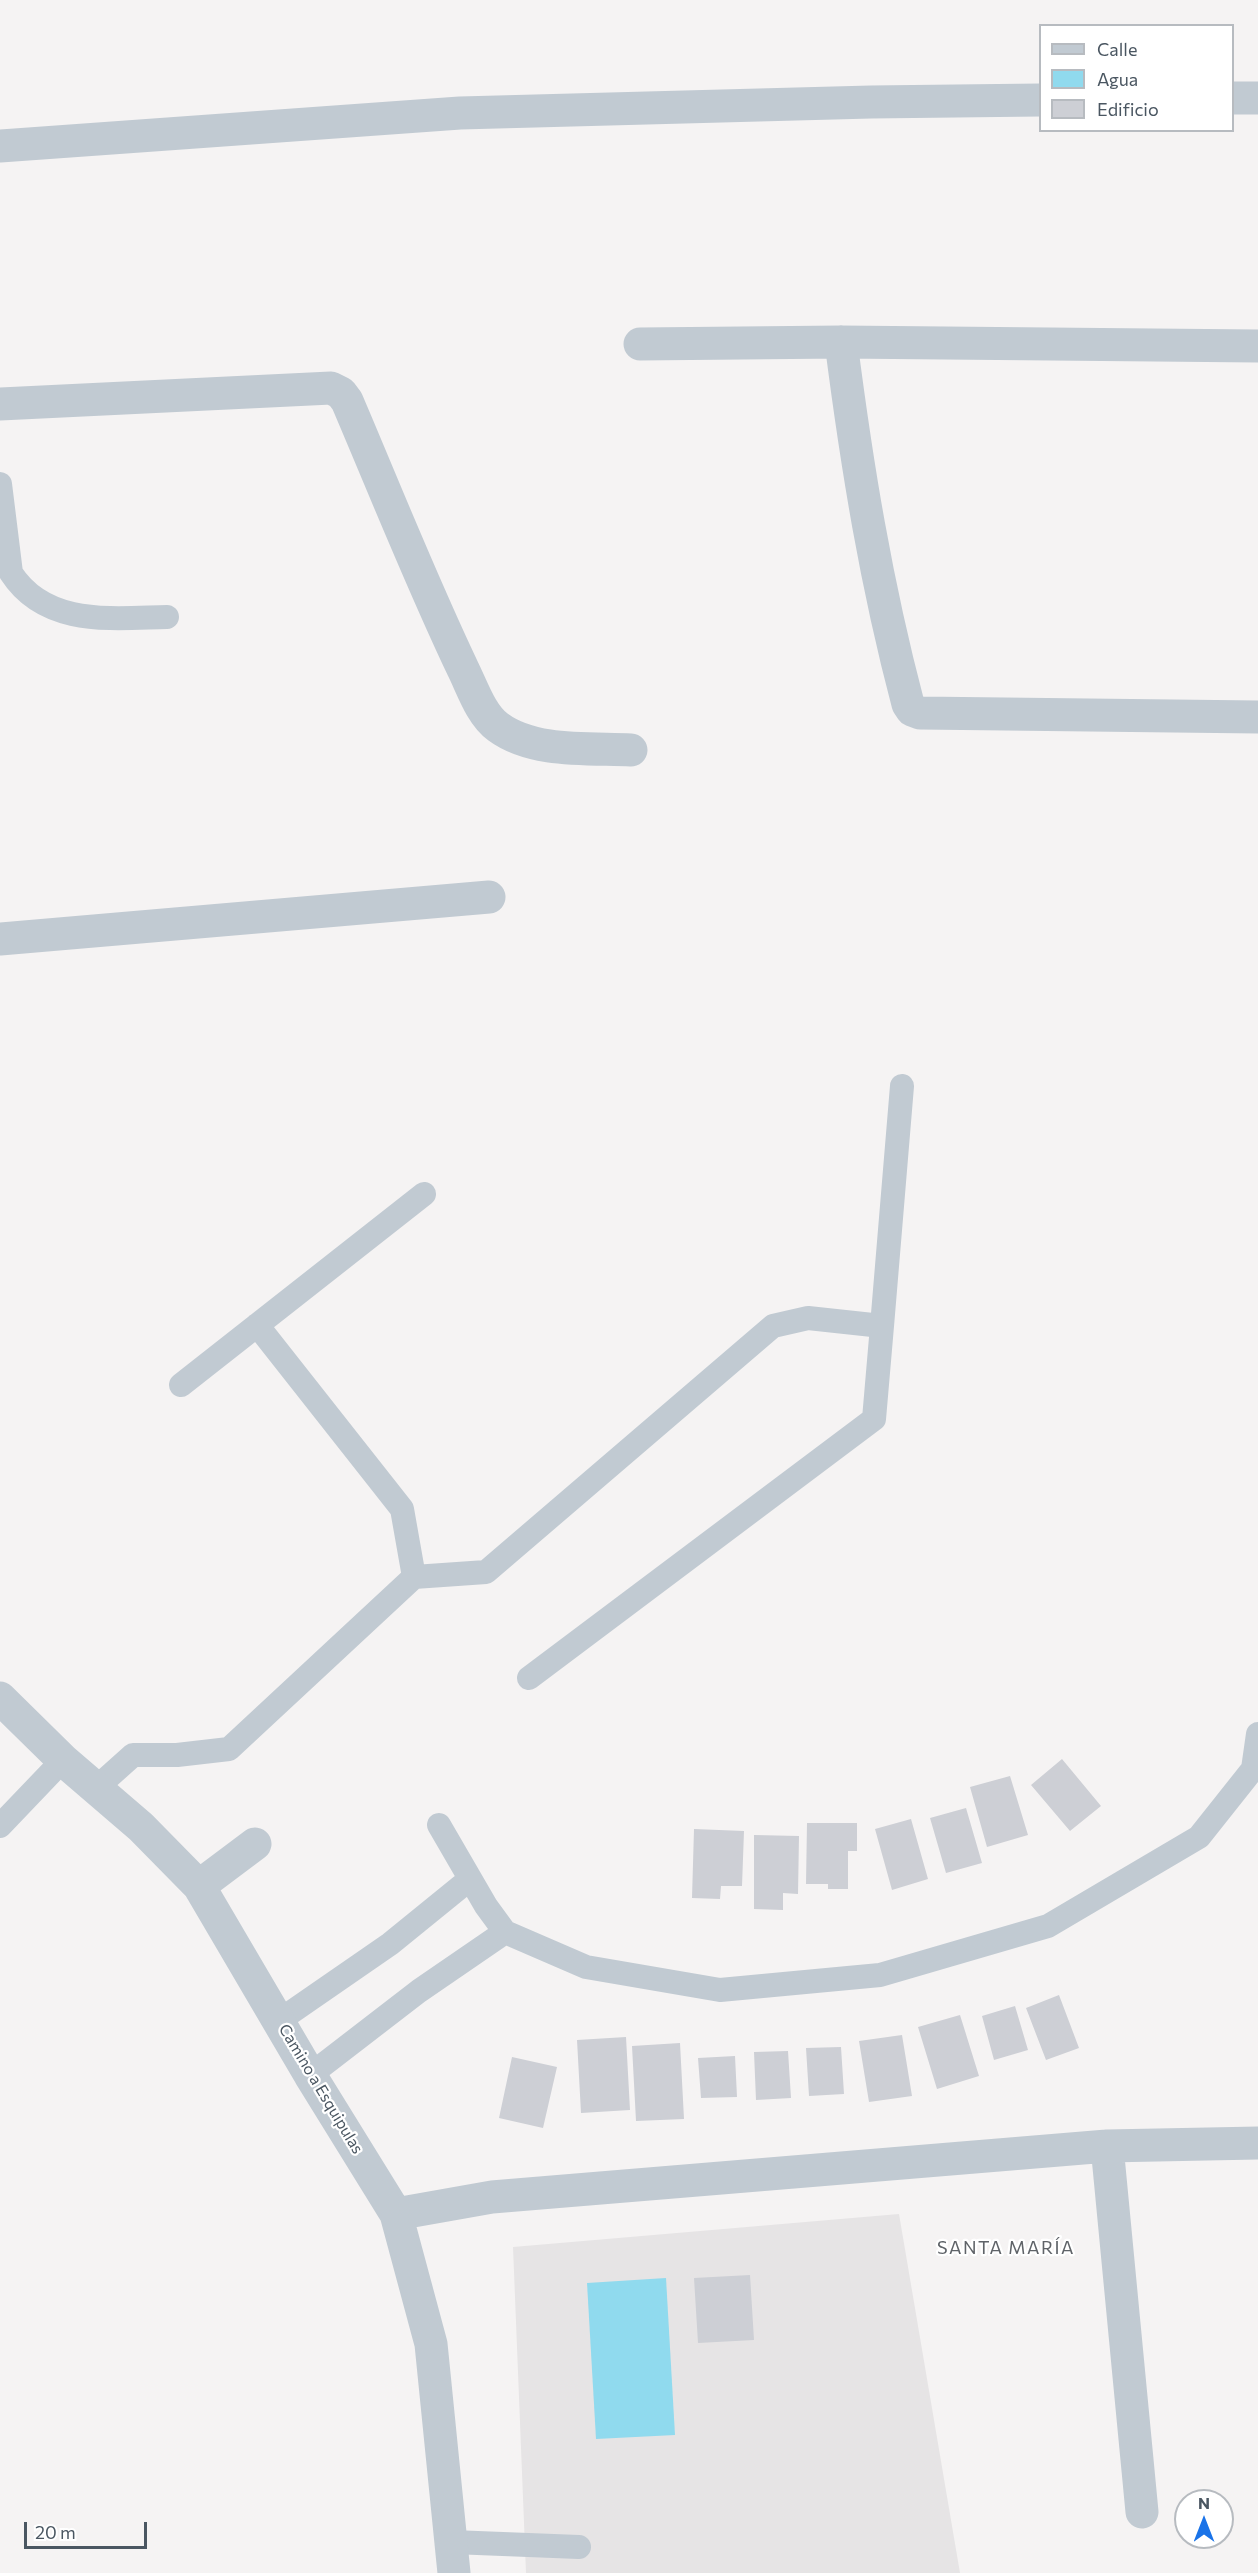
<!DOCTYPE html>
<meta charset="utf-8">
<style>
body{margin:0}
#map{position:relative;width:1258px;height:2573px;overflow:hidden;background:#f5f3f3;font-family:Commissioner,sans-serif}
canvas{display:block}
.legend{position:absolute;left:1039px;top:24px;width:195px;height:108px;box-sizing:border-box;background:#fff;border:2px solid #b7bbc0;margin:0;padding:8px 10px;list-style:none;font-size:18px;color:#4a5661}
.legend li{display:flex;align-items:center;gap:12px;height:30px}
.legend b{width:30px;border:2px solid #b7bbc0}
.north{position:absolute;left:1174px;top:2489px;width:60px;height:60px;box-sizing:border-box;background:#fff;border:2px solid #b7bbc0;border-radius:50%;rotate:0deg;font-size:16px;font-weight:700;line-height:24px;text-align:center;color:#4a5661}
.north::after{content:'';display:block;margin:auto;width:21px;height:27px;background:#1a73e8;clip-path:polygon(50% 0,100% 100%,50% 72%,0 100%)}
.scale{position:absolute;left:24px;top:2522px;width:123px;height:27px;box-sizing:border-box;border:3px solid #4a5661;border-top:0;padding-left:8px;font-size:18px;line-height:21px;white-space:nowrap;color:#4a5661;-webkit-text-stroke:4px #fff;paint-order:stroke}
</style>
<div id="map">
<canvas width="1258" height="2573"></canvas>
<ul class="legend">
<li><b style="height:8px;background:#c1cad2"></b>Calle</li>
<li><b style="height:16px;background:#90daee"></b>Agua</li>
<li><b style="height:16px;background:#cdcfd5"></b>Edificio</li>
</ul>
<div class="north">N</div>
<div class="scale">20 m</div>
</div>
<script>
const ctx = document.querySelector('canvas').getContext('2d');
ctx.lineJoin = 'round';
function fill(path, color) {
  ctx.fillStyle = color;
  ctx.fill(path, 'evenodd');
}
function trace(path, color, width, dash) {
  ctx.strokeStyle = color;
  ctx.lineWidth = width;
  ctx.lineCap = dash ? 'butt' : 'round';
  ctx.setLineDash(dash || []);
  ctx.stroke(path);
}
function label(font, color, halo, rows, align = 'center') {
  ctx.font = font + ' Commissioner,sans-serif';
  ctx.lineWidth = 4.5;
  ctx.setLineDash([]);
  ctx.textBaseline = 'middle';
  ctx.strokeStyle = halo;
  ctx.fillStyle = color;
  for (const [text, x, y, turn = 0] of rows) {
    ctx.save();
    ctx.translate(x, y);
    ctx.rotate((+turn || 0) * Math.PI / 180);
    ctx.textAlign = isNaN(turn) ? turn : align;
    if (halo) ctx.strokeText(text, 0, 0);
    ctx.fillText(text, 0, 0);
    ctx.restore();
  }
}
fill(new Path2D(`
 M899,2214L960,2573H526L513,2247Z`), '#e6e4e5');
fill(new Path2D(`
 M666,2278L675,2435L596,2439L587,2283Z`), '#90daee');
fill(new Path2D(`
 M1062,1759L1101,1806L1070,1831L1031,1785Z
 M1010,1776L1028,1835L987,1847L970,1787Z
 M966,1808L982,1863L946,1873L930,1818Z
 M911,1819L928,1879L892,1890L875,1829Z
 M807,1823H857V1851H848V1889H828V1884H806Z
 M694,1829L744,1831L742,1886H721L720,1899L692,1898Z
 M754,1835L799,1836L798,1894L783,1893V1910L754,1909Z
 M1059,1995L1079,2048L1046,2060L1026,2008Z
 M1015,2006L1028,2050L994,2060L982,2016Z
 M960,2015L979,2076L937,2089L918,2027Z
 M902,2035L912,2096L869,2102L859,2041Z
 M626,2037L630,2110L581,2113L577,2040Z
 M680,2043L684,2119L636,2121L632,2046Z
 M841,2047L844,2094L809,2096L806,2048Z
 M788,2051L791,2098L756,2100L754,2052Z
 M735,2056L737,2097L701,2098L698,2058Z
 M512,2057L557,2067L543,2128L499,2118Z
 M750,2275L754,2340L698,2343L694,2278Z`), '#cdcfd5');
trace(new Path2D(`
 M0,484L11,573C46,627 112,618 167,617
 M257,1325L402,1509L414,1577
 M181,1385L424,1194
 M529,1678L874,1419L882,1326
 M95,1789L133,1755H177L229,1749L414,1577L486,1572L773,1326L808,1318L882,1326L902,1086
 M439,1825L486,1906L505,1932L586,1967L720,1990L880,1975L1048,1926L1199,1837L1253,1769L1258,1734
 M0,1826L63,1760
 M280,2020L390,1944L470,1879
 M310,2075L419,1991L505,1932
 M452,2542L579,2547`), '#c1cad2', 24);
trace(new Path2D(`
 M1232,98H1258
 M0,146L460,113L871,102L1040,100
 M841,342C857,467 876,583 908,704L912,710L920,713L1258,717
 M640,344L841,342L1258,346
 M0,404L331,388L341,393L347,401C385,490 421,581 463,669C472,687 481,715 498,727C533,753 589,748 631,750
 M0,939L489,897
 M0,1698L63,1760L141,1827L199,1886L310,2075L396,2214L431,2344L454,2573
 M199,1886L255,1844
 M1107,2146L1142,2512
 M396,2214L492,2197L1107,2146L1258,2143`), '#c1cad2', 33);
label('16px', '#4a5661', '#fff', [
 ["Camino a Esquipulas",321,2089,59]
]);
ctx.letterSpacing = '1.5px';
label('18px', '#5f6368', '#fff', [
 ["SANTA MARÍA",1006,2248]
]);
ctx.letterSpacing = '0px';
</script>
